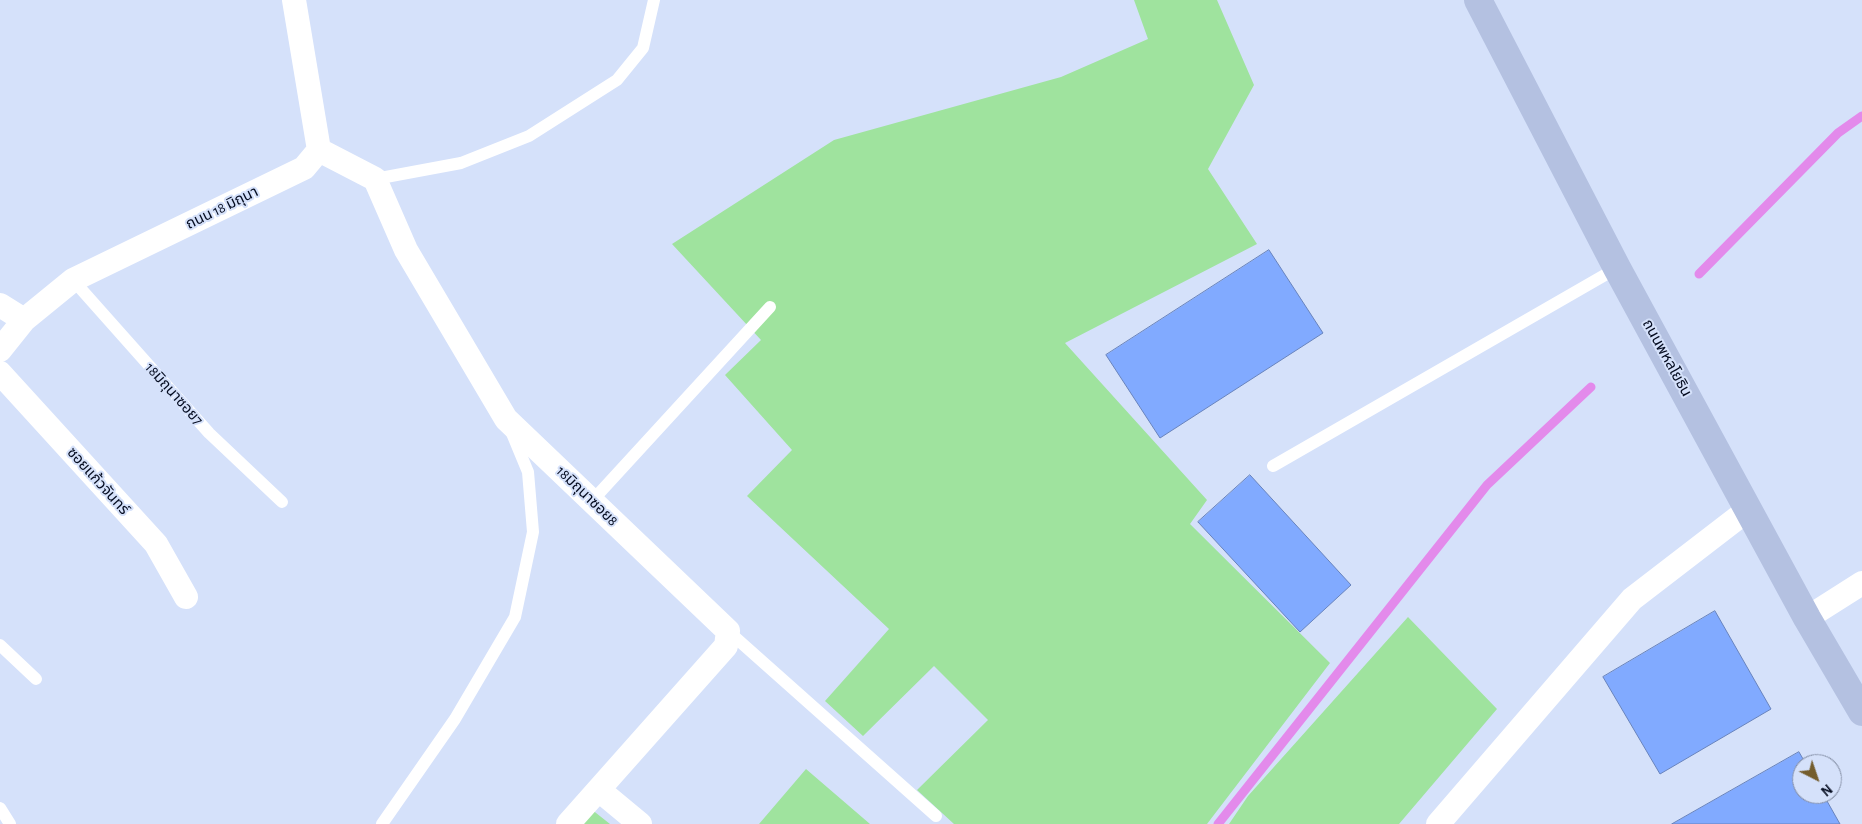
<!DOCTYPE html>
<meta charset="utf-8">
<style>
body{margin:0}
#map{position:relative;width:1862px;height:824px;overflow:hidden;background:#d5e1fa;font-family:"Alegreya Sans",sans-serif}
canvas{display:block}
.north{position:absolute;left:1792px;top:754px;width:50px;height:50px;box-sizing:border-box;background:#d5e1fa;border:1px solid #818ba2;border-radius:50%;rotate:139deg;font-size:14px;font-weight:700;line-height:20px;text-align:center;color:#030a1e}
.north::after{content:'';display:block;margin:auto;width:18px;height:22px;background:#745d2d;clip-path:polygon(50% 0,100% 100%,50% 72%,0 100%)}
</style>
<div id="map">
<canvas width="1862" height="824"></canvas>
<div class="north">N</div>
</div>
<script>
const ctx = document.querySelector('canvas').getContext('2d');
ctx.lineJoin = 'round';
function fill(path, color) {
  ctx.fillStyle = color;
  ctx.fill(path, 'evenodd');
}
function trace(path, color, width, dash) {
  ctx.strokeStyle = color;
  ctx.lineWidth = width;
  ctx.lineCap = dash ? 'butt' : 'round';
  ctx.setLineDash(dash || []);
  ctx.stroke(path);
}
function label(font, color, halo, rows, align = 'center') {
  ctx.font = font + ' "Alegreya Sans","Noto Sans Thai",sans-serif';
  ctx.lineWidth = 4;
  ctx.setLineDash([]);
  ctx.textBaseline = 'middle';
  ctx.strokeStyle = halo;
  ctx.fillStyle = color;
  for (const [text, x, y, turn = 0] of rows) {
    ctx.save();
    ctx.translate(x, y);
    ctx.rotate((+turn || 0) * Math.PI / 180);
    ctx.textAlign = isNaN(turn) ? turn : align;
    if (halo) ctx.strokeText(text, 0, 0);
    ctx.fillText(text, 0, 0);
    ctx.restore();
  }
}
fill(new Path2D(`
 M1134,0H1217L1254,85L1208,169L1257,244L1065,343L1207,500L1190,524L1330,663L1207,824H954L917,790L988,720L934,666L863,736L825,701L889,629L747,496L792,450L725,375L761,340L672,244L834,140L1061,77L1148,39Z
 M1408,617L1497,709L1399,824H1229L1248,796Z
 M806,769L870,824H759Z
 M591,809L610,824H577Z`), '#9fe39e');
trace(new Path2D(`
 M1699,274L1838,133L1862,116
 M1218,824L1487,485L1591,387`), '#e38aeb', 9);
const building = new Path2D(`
 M1269,250L1323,333L1160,438L1106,355Z
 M1250,475L1351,585L1300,632L1198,522Z
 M1715,611L1771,709L1660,774L1603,677Z
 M1799,752L1806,764H1802V794H1823L1840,824H1672Z`);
fill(building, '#81aaff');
trace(building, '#6883bc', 1);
trace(new Path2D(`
 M375,179L461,163L529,136L617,80L643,48L654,0
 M73,280L209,433L282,502
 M1273,466L1617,268
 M592,501L770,307
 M728,631L936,816
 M0,645L36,679
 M0,808L10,824
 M382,824L455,719L515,617L533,532L528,472L511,431`), '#fff', 12);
trace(new Path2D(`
 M319,150L375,179L406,250L506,419L728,631L726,646L568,824
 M0,305L24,320
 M0,350L24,320L73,280L304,168L319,150L294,0
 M0,373L156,544L186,597
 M1807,618L1862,583
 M599,790L640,824
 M1438,824L1632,599L1749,509`), '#fff', 24);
trace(new Path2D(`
 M1478,0L1617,268L1807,618L1862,712`), '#b4c1e1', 28);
label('15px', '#030a1e', '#d5e1fa', [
 ["ถนน 18 มิถุนา",222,208,-26],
 ["ถนนพหลโยธิน",1667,358,61],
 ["18มิถุนาซอย7",174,394,48],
 ["ซอยแก้วจันทร์",98,481,48],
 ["18มิถุนาซอย8",587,496,44]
]);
</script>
